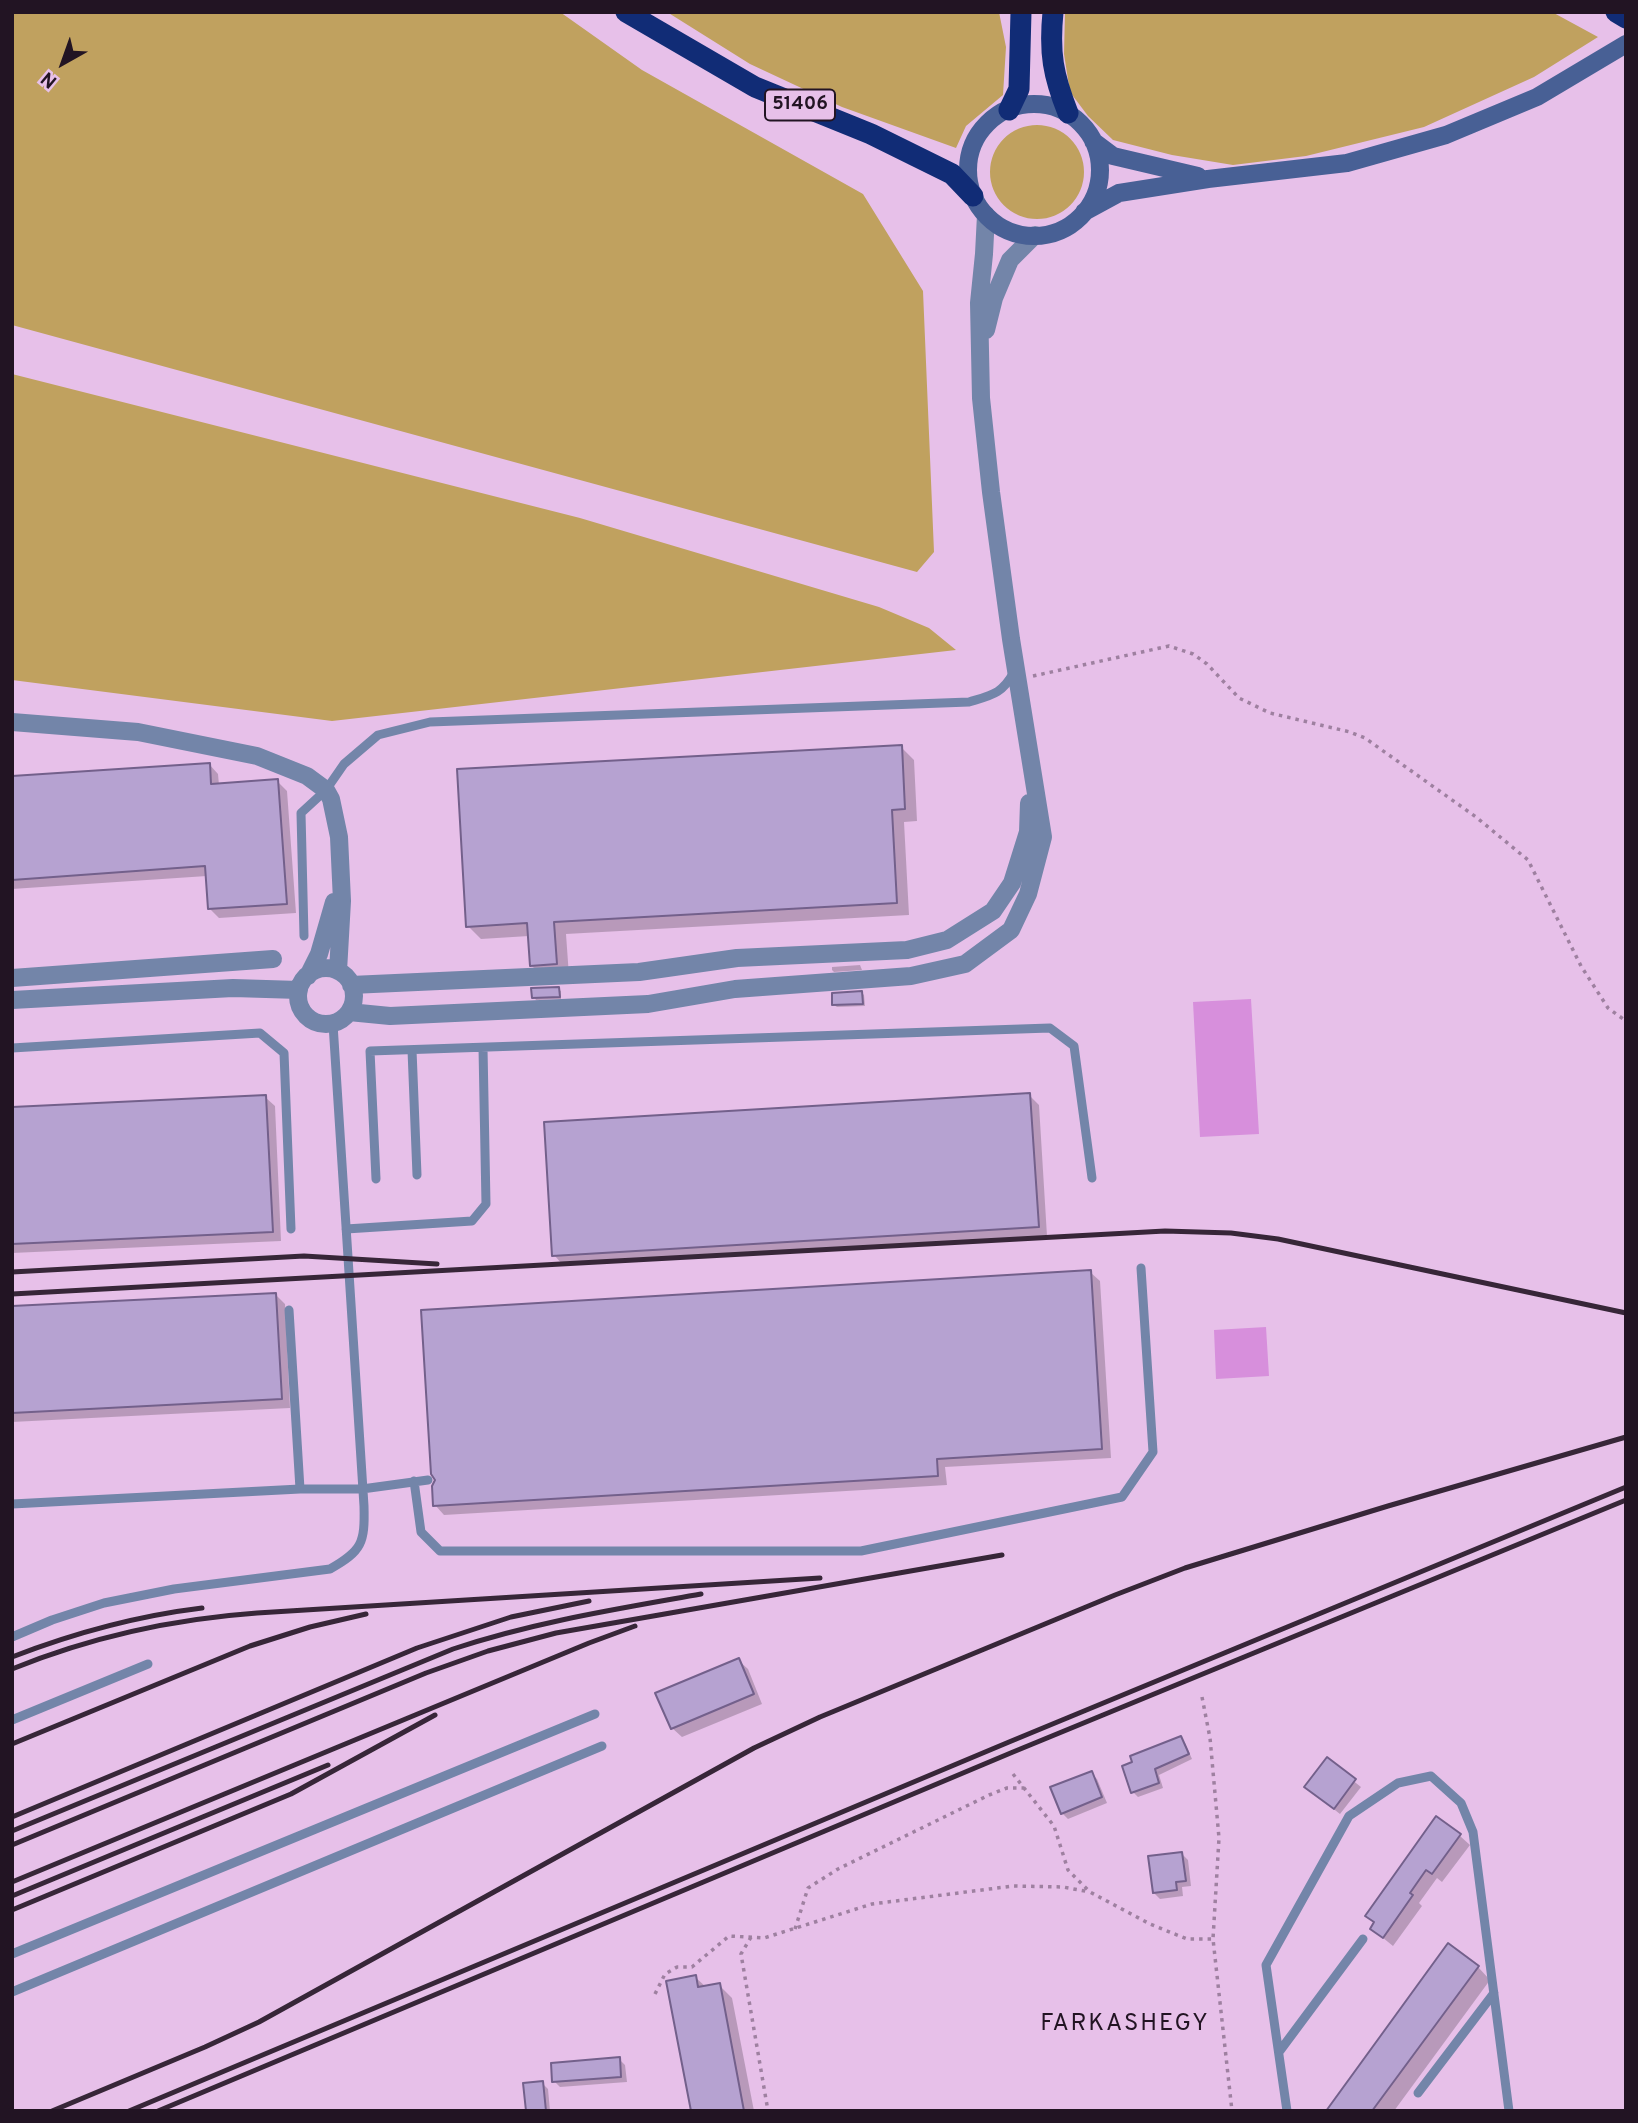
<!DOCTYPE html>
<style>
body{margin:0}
#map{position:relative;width:1638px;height:2123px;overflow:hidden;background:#e7c0e9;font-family:Overpass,sans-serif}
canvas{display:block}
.frame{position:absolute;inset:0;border:14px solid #221423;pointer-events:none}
.north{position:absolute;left:28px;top:28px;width:70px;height:70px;-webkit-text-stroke:5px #e7c0e9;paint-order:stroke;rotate:220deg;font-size:19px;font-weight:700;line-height:28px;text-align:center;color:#221423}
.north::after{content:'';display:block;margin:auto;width:24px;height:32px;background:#221423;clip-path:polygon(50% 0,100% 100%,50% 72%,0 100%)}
</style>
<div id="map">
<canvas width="1638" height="2123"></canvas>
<div class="frame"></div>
<div class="north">N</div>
</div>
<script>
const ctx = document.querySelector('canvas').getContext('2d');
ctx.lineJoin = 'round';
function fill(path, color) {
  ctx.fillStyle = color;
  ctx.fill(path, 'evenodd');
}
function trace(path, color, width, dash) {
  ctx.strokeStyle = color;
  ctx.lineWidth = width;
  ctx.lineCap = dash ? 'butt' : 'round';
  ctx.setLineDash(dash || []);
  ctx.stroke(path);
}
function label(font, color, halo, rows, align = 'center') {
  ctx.font = font + ' Overpass,sans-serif';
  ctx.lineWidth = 5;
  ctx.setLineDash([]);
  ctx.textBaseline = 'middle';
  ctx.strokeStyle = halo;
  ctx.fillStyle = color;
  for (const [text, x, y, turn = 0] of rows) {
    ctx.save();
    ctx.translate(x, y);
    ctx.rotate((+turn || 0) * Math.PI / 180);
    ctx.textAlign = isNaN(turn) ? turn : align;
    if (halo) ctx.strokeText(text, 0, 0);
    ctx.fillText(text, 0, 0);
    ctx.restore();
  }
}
fill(new Path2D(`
 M12,12H560L642,70L863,194L923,291L934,552L917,572L12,325Z
 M667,12H999L1006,47L1003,95L966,126L956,148L842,107L750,64Z
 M1065,12H1552L1598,37L1534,77L1424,127L1306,156L1233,165L1172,155L1113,140L1088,116L1070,92L1064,54Z
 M990 172a47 47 0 1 1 94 0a47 47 0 1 1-94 0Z
 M12,374L580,518L879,607L929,628L956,650L332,721L12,680Z`), '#c0a15f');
fill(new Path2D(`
 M1251,999L1259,1134L1200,1137L1193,1002Z
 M1266,1327L1269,1376L1216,1379L1214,1330Z`), '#d78fdc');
fill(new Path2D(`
 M901,747L914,760L917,821L904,822L909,915L566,934L569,976L544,978L531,965L529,936L481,939L468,926Z
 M209,764L218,774L219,785L277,781L287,791L296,913L219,918L210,909L207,876L12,889V778Z
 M860,965L862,970L834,972L832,970V967Z
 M558,989L561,991V999L536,1000L534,997Z
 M862,993L864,995L865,1006L837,1007L834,1005Z
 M1029,1095L1039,1105L1047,1236L563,1265L554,1255Z
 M265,1097L275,1106L281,1241L12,1253V1108Z
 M1090,1272L1100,1281L1111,1458L945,1467L947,1485L444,1515L435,1505L437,1480Z
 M275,1294L285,1304L290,1408L12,1422V1308Z
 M738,1660L748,1669L762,1704L682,1737L672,1728Z
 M1180,1738L1185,1743L1192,1759L1159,1775L1163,1788L1138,1797L1133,1792Z
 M1327,1760L1361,1787L1340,1814L1313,1793Z
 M1091,1773L1097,1779L1107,1803L1068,1819L1062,1813Z
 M1437,1819L1460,1836L1470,1845L1442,1882L1437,1878L1419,1903L1422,1906L1393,1946L1372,1929L1376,1924L1368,1916Z
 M1182,1854L1188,1860L1191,1886L1182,1887L1183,1896L1160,1899L1154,1893Z
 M1478,1967L1490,1980L1394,2111H1328Z
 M695,1977L706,1987L719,1985L732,1998L754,2111H692Z
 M619,2059L625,2065L627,2082L560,2087L554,2081Z
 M542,2083L548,2089L550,2111H527Z`), '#0003');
const building = new Path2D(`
 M902,745L905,809L892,810L897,903L554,922L557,964L530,966L527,923L466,927L457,769Z
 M210,763L211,784L278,779L287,904L208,909L205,866L12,880V776Z
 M559,987L560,997L532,998L531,988Z
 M862,991L863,1004L832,1005V993Z
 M1030,1093L1039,1227L552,1256L544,1122Z
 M266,1095L273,1232L12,1244V1107Z
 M1091,1270L1102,1449L937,1459L938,1476L433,1506L432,1486L435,1480L431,1474L421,1310Z
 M276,1293L282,1399L12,1413V1306Z
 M739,1658L754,1694L671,1729L655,1693Z
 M1181,1736L1189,1754L1155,1769L1159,1783L1131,1793L1122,1766L1132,1762L1130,1756Z
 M1327,1757L1356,1779L1334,1809L1304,1787Z
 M1092,1771L1102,1797L1061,1814L1050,1787Z
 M1436,1816L1461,1834L1432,1874L1426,1870L1410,1893L1413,1895L1383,1938L1370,1929L1374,1922L1365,1916Z
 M1182,1852L1186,1881L1176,1882L1177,1890L1153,1893L1148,1856Z
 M1448,1943L1479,1966L1372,2111H1326Z
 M696,1975L698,1987L720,1983L744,2111H691L666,1981Z
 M620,2057L621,2077L552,2082L551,2063Z
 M543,2081L546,2111H526L523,2083Z`);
fill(building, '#b6a2d1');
trace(building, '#73608b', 2);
trace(new Path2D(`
 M1033,676L1169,646L1193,654L1207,664L1239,698L1270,713L1350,732L1365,738L1476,817L1528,860L1581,966L1608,1008L1626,1021
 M1202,1697L1210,1738L1219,1838L1213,1939L1232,2111
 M1013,1774L1054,1826L1068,1870L1090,1892L1150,1924L1187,1939H1213
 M795,1929L808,1888L838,1869L989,1795L1007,1788H1024
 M751,1937L741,1954L768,2111
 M655,1994L665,1974L677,1967H692L729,1936L764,1938L872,1904L1013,1886L1063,1887L1090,1892`), '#9e80a0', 3.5, [3.5, 5]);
trace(new Path2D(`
 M304,936L301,813L326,790L344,764L378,735L430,722L969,702C992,695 1002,694 1014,672
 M12,1048L260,1033L284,1053L291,1229
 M412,1050L417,1175
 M376,1179L370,1051L1050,1028L1074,1046L1092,1178
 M346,1229L472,1221L486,1204L483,1048
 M289,1310L300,1489
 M414,1481L421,1532L440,1551H861L1122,1497L1153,1452L1141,1268
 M12,1504L300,1489H362L428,1480
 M12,1637L52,1620L104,1603L174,1589L330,1569C362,1551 365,1543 364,1506L333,1024
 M12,1720L148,1664
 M12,1954L595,1714
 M12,1992L602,1746
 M1279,2052L1363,1939
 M1418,2093L1494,1993
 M1287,2111L1266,1965L1349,1816L1398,1783L1431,1776L1461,1803L1473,1832L1509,2111`), '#7385a9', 9);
trace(new Path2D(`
 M986,330L994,298L1010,260L1035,235
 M12,722L138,732L257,756L307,776L326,790L331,799L339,837L342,901L338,971
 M298 996a28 28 0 1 1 56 0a28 28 0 1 1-56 0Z
 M308,976L319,954L334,902
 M12,978L273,959
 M351,985L639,972L737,958L907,950L947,940L993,911L1012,883L1028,832L1029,803
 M12,1000L233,988L299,990
 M349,1012L390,1016L648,1004L735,989L911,976L965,964L1011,930L1028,894L1043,837L1011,639L991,492L981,398L979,303L984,254L986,215`), '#7385a9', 18);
trace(new Path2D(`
 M968 170a66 66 0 1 1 132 0a66 66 0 1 1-132 0Z
 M1093,141L1113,156L1198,176
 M1084,212L1119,193L1208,179L1347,163L1446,135L1537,97L1626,44`), '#486095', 18);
trace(new Path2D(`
 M626,12L755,87L871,134L952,174L973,196
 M1053,12C1049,53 1053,75 1068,113
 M1616,12L1626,18
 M1009,110L1019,89L1021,12`), '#112c76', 21);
trace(new Path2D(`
 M12,1272L304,1256L437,1264
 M12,1294L1165,1231L1231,1233L1278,1239L1626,1313
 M12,1657C74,1633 136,1616 202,1608
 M12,1669C91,1637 172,1619 257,1613L820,1578
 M12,1744L250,1646L310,1627L366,1614
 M12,1817L417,1648L511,1617L589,1601
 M12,1831L453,1649C534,1622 617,1609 701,1594
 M12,1845L426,1673L488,1651L556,1633L1002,1555
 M12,1882L589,1643L635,1626
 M12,1896L328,1765
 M12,1910L291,1794L435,1715
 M52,2111L205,2047L259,2022L754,1748L820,1717L1115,1595L1185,1568L1388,1506L1626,1437
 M129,2111L1009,1742L1626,1487
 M158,2111L1013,1752L1626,1500`), '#372638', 5);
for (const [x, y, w] of [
 [800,105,70]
]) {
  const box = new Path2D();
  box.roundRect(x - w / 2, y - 15.5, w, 31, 5);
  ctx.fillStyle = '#e7c0e9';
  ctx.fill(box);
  trace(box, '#221423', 2);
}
label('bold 19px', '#221423', null, [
 ["51406",800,105]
]);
ctx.letterSpacing = '2px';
label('24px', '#221423', '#e7c0e9', [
 ["FARKASHEGY",1125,2025]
]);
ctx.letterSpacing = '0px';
</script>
